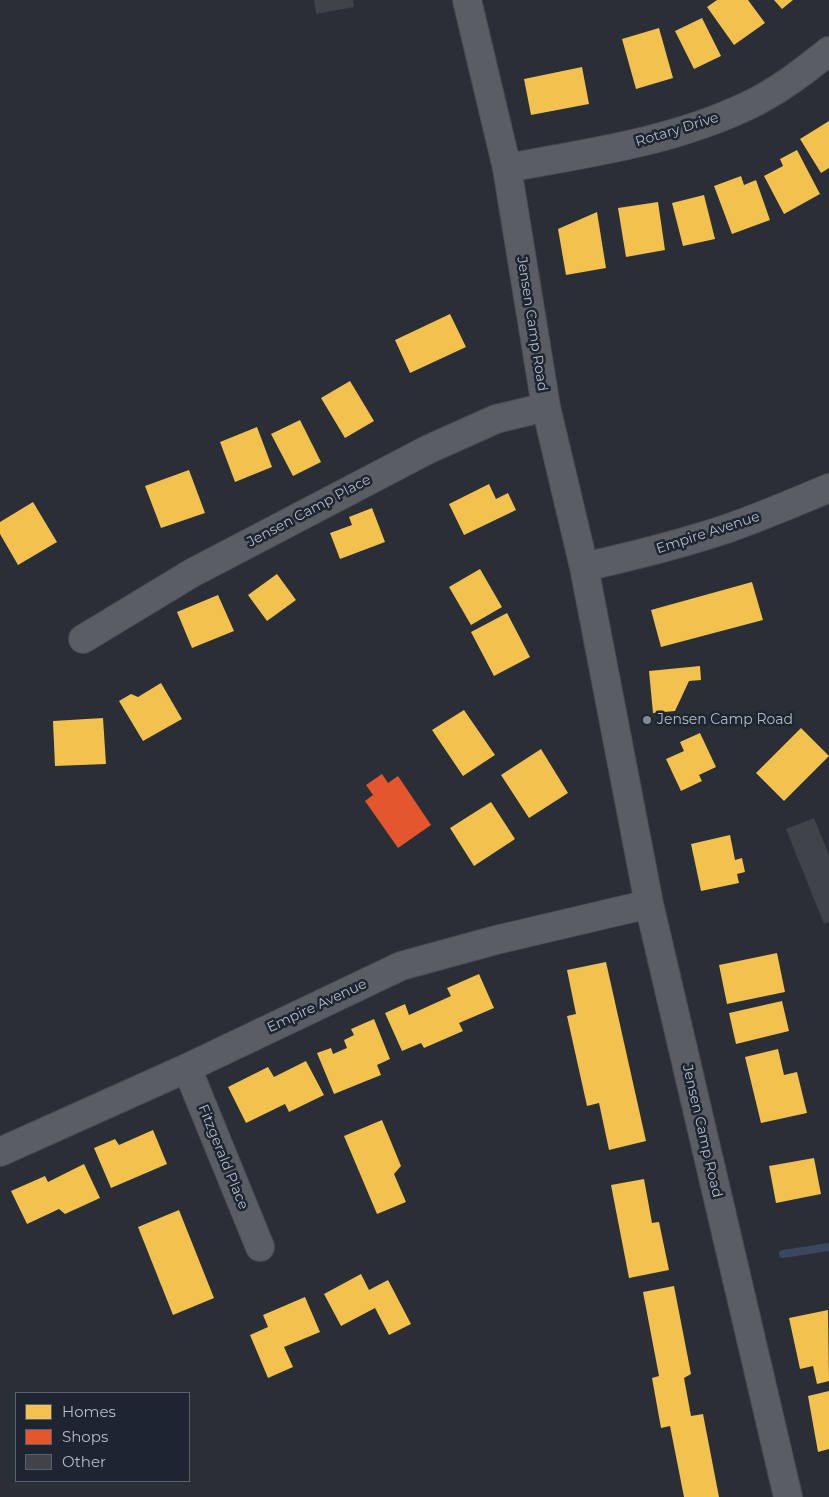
<!DOCTYPE html>
<style>
body{margin:0}
#map{position:relative;width:829px;height:1497px;overflow:hidden;background:#2a2e36;font-family:Montserrat,sans-serif}
canvas{display:block}
.legend{position:absolute;left:15px;top:1392px;width:175px;height:90px;box-sizing:border-box;background:#1e2430;border:1px solid #5a606c;margin:0;padding:6px 9px;list-style:none;font-size:15px;color:#b5bac7}
.legend li{display:flex;align-items:center;gap:10px;height:25px}
.legend b{width:25px;border:1px solid #5a606c}
</style>
<div id="map">
<canvas width="829" height="1497"></canvas>
<ul class="legend">
<li><b style="height:14px;background:#f2c14e"></b>Homes</li>
<li><b style="height:14px;background:#e4572e"></b>Shops</li>
<li><b style="height:14px;background:#40434a"></b>Other</li>
</ul>
</div>
<script>
const ctx = document.querySelector('canvas').getContext('2d');
ctx.lineJoin = 'round';
function fill(path, color) {
  ctx.fillStyle = color;
  ctx.fill(path, 'evenodd');
}
function trace(path, color, width, dash) {
  ctx.strokeStyle = color;
  ctx.lineWidth = width;
  ctx.lineCap = dash ? 'butt' : 'round';
  ctx.setLineDash(dash || []);
  ctx.stroke(path);
}
function label(font, color, halo, rows, align = 'center') {
  ctx.font = font + ' Montserrat,sans-serif';
  ctx.lineWidth = 5;
  ctx.setLineDash([]);
  ctx.textBaseline = 'middle';
  ctx.strokeStyle = halo;
  ctx.fillStyle = color;
  for (const [text, x, y, turn = 0] of rows) {
    ctx.save();
    ctx.translate(x, y);
    ctx.rotate((+turn || 0) * Math.PI / 180);
    ctx.textAlign = isNaN(turn) ? turn : align;
    if (halo) ctx.strokeText(text, 0, 0);
    ctx.fillText(text, 0, 0);
    ctx.restore();
  }
}
fill(new Path2D(`
 M717,0H748L765,23L734,45L707,7Z
 M774,0H793L782,9Z
 M702,18L721,56L694,69L675,31Z
 M659,28L673,78L636,89L622,39Z
 M582,67L589,104L531,115L524,79Z
 M829,121V168L821,173L800,139Z
 M797,150L820,194L784,214L764,176L783,166L780,159Z
 M741,176L744,185L756,180L770,220L732,234L714,186Z
 M704,195L715,239L683,246L672,203Z
 M658,202L665,250L626,257L618,208Z
 M597,212L606,268L566,275L558,229Z
 M450,314L466,347L410,373L395,340Z
 M350,381L374,421L345,438L321,398Z
 M300,420L321,462L293,476L271,434Z
 M257,427L272,467L235,482L220,442Z
 M189,470L205,513L161,528L145,486Z
 M489,484L496,499L508,493L516,510L464,535L449,504Z
 M33,502L57,542L18,565L0,534V522Z
 M372,508L385,542L340,559L330,533L352,525L349,517Z
 M480,569L502,607L471,625L449,587Z
 M277,574L296,600L267,621L248,595Z
 M752,582L763,620L661,647L651,610Z
 M218,595L234,631L192,648L177,612Z
 M507,613L530,657L494,676L471,632Z
 M700,666L701,680L689,681L675,711L653,713L649,671Z
 M161,683L182,719L143,741L119,701L131,694L138,697Z
 M464,710L495,755L463,776L432,730Z
 M103,718L106,764L55,766L53,721Z
 M801,728L829,756L784,801L756,773Z
 M700,733L716,767L699,775L702,781L681,791L666,759L684,751L680,742Z
 M541,749L568,793L529,818L501,775Z
 M491,802L515,839L474,866L450,828Z
 M730,835L735,860L742,858L745,872L737,874L739,883L701,891L691,844Z
 M777,953L785,992L727,1004L719,965Z
 M606,962L646,1141L609,1150L599,1103L587,1106L567,1016L576,1014L567,970Z
 M479,974L494,1008L459,1023L463,1031L424,1048L421,1043L402,1051L385,1013L405,1004L409,1015L451,996L447,988Z
 M782,1001L789,1031L736,1044L729,1013Z
 M374,1019L390,1059L377,1065L381,1075L334,1094L317,1053L331,1048L333,1054L347,1048L344,1040L354,1035L351,1029Z
 M778,1049L784,1075L797,1072L807,1113L761,1123L745,1057Z
 M306,1061L324,1095L289,1112L285,1104L246,1123L228,1087L268,1067L274,1077Z
 M382,1120L401,1166L394,1174L406,1202L377,1214L344,1136Z
 M153,1130L167,1164L111,1188L94,1148L115,1139L119,1145Z
 M814,1158L821,1194L776,1203L769,1166Z
 M84,1164L100,1198L65,1214L59,1209L27,1224L11,1191L45,1176L48,1182Z
 M644,1179L652,1223L659,1222L669,1270L629,1278L611,1185Z
 M179,1210L214,1298L173,1315L138,1227Z
 M361,1274L369,1290L388,1280L411,1324L389,1335L375,1308L341,1326L324,1294Z
 M674,1286L691,1374L684,1378L691,1416L703,1414L719,1497H684L670,1426L661,1428L652,1378L659,1376L643,1292Z
 M305,1297L320,1332L284,1347L293,1367L268,1378L250,1335L268,1327L263,1315Z
 M828,1310L829,1381L817,1384L813,1366L800,1369L789,1318Z
 M829,1391V1449L818,1452L808,1396Z`), '#f2c14e');
fill(new Path2D(`
 M382,774L388,783L398,776L431,825L398,848L365,801L373,795L366,785Z`), '#e4572e');
trace(new Path2D(`
 M783,1254L829,1247`), '#3a475f', 8);
fill(new Path2D(`
 M314,0H353L354,7L316,14Z
 M814,818L829,855V922L824,924L786,829Z`), '#40434a');
const minor = new Path2D(`
 M467,0L507,168L546,407L584,567L649,904L788,1497
 M507,168C588,153 671,142 747,106C777,92 803,72 829,51
 M584,567C633,556 682,544 729,528C763,516 796,502 829,488
 M83,639L192,573L427,450L496,419L546,407
 M187,1068L260,1247
 M0,1152L187,1068L401,966L496,940L649,904`);
trace(minor, '#484b50', 30);
trace(minor, '#5a5d64', 28);
for (const [x, y, r, color] of [
 [647,720,5,"#848994"]
]) {
  const dot = new Path2D();
  dot.arc(x, y, r, 0, 2 * Math.PI);
  ctx.fillStyle = color;
  ctx.fill(dot);
  trace(dot, '#1e2430', 2);
}
label('14px', '#b5bac7', '#1e2430', [
 ["Rotary Drive",677,130,-17],
 ["Jensen Camp Road",532,324,81],
 ["Jensen Camp Place",309,511,-28],
 ["Empire Avenue",708,533,-18],
 ["Empire Avenue",317,1006,-25],
 ["Jensen Camp Road",702,1131,77],
 ["Fitzgerald Place",223,1157,68]
]);
label('14px', '#b5bac7', '#1e2430', [
 ["Jensen Camp Road",657,720]
], 'left');
</script>
